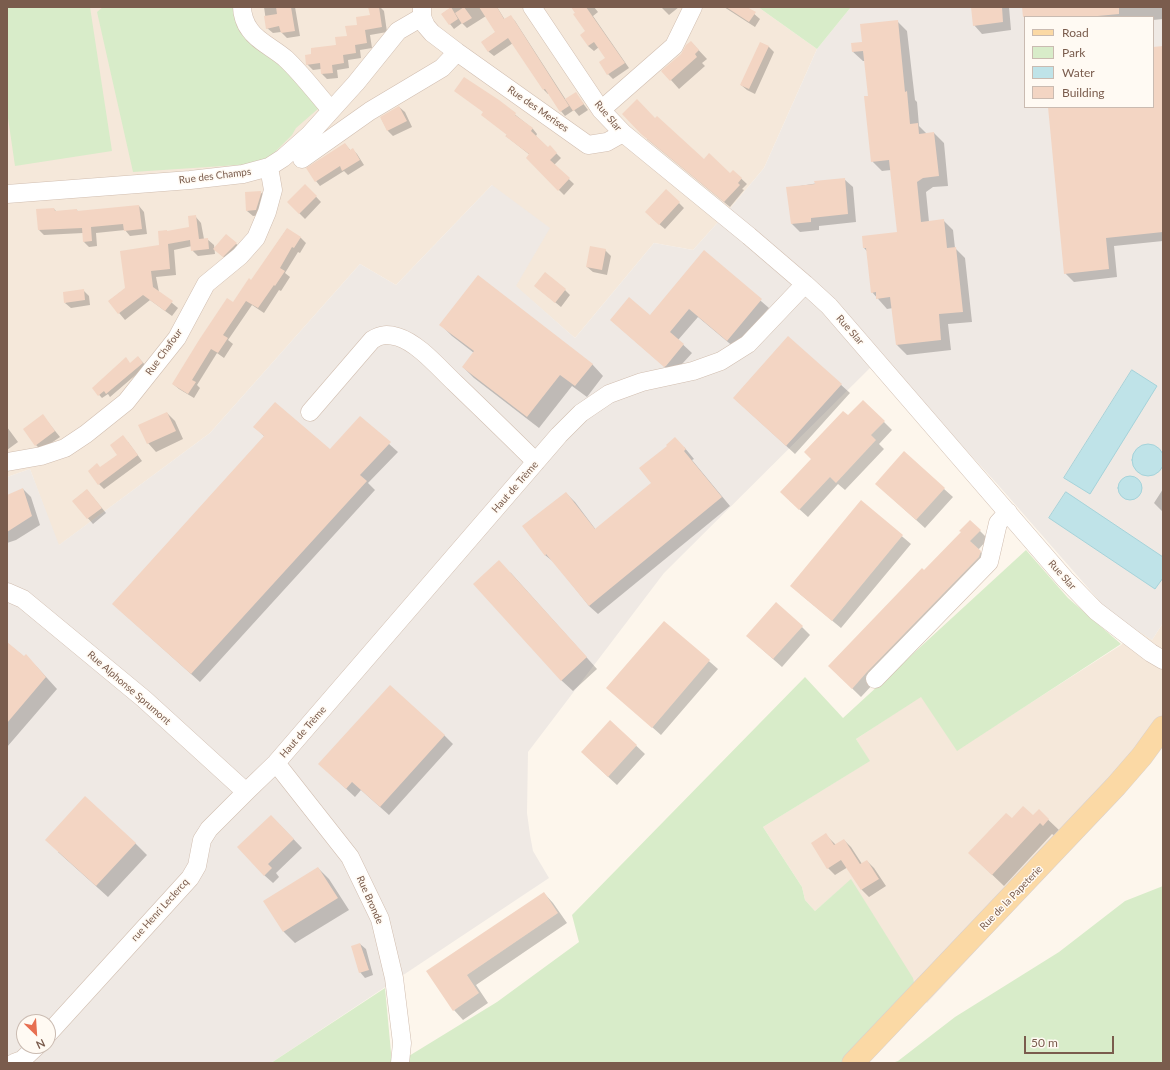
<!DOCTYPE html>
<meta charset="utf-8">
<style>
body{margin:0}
#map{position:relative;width:1170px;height:1070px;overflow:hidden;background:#fdf6ec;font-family:Lato,sans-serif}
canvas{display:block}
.frame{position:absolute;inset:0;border:8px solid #7a5c4d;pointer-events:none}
.legend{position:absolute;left:1024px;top:16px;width:130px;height:92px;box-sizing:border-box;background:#fffaf3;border:1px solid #cabbb1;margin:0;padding:5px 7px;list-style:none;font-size:12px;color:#7a5c4d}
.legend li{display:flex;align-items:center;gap:8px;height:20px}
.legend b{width:20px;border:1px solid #cabbb1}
.north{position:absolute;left:16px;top:1014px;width:40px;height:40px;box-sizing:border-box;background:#fffaf3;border:1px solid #cabbb1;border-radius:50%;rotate:155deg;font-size:11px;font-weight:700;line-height:16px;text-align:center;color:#7a5c4d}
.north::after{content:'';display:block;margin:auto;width:14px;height:18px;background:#e76f51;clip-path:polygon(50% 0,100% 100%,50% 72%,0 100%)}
.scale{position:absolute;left:1024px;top:1036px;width:90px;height:18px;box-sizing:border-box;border:2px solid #7a5c4d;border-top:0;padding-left:5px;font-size:12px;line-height:14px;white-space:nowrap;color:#7a5c4d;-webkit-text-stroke:3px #fffaf3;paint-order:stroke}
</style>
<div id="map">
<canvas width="1170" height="1070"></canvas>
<div class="frame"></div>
<ul class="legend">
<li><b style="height:5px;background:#fbd9a5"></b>Road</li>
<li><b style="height:11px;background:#d8ecc9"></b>Park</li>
<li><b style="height:11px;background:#bfe3e8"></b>Water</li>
<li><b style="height:11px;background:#f3d5c3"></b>Building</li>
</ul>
<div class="north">N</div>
<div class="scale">50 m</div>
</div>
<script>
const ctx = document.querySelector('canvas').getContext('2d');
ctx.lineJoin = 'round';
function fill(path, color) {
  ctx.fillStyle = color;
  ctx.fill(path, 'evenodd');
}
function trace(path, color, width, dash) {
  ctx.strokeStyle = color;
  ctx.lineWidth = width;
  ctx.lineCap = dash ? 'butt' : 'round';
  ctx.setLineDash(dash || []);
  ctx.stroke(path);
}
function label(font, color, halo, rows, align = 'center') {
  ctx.font = font + ' Lato,sans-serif';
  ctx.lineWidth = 3;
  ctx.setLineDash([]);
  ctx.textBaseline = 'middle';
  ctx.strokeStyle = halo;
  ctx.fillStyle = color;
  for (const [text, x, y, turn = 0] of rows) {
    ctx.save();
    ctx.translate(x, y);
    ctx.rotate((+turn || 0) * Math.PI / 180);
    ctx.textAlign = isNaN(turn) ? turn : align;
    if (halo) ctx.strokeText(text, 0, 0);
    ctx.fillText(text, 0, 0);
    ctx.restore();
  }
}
fill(new Path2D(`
 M7,7H758L817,49L764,168L728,211L693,250L654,243L575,338L515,286L492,185L396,285L360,264L210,433L58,546L30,469L7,477Z
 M1163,623V740L1067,853L927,1003L915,987L912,978L851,880L815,911L805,900L802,887L763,827L869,761L856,739L921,696L957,750L1121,645L1136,629L1152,640Z`), '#f5e8da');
fill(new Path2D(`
 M851,7H1163V623L1152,640L1110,613L999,486L881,357L664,573L528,752L527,813L530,835L533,851L549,878L271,1063H7V477L30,469L59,545L210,433L360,264L396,285L492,185L550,228L516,286L575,338L654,243L693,250L728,211L764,168L817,49ZM1025,17H1153V107H1025ZM24,1022H48V1046H24Z`), '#efe9e4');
fill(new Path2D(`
 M7,7H90L112,151L15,166L7,111Z
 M103,7H237L275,56L319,108L296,128L292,135L271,156L253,164L133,172L97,12Z
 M758,7H851L817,49Z
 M1026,550L1068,598L1121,644L957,751L921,697L856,739L870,761L763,827L802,887L805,900L815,911L851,879L913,978L915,987L844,1063H403L404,1059L497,1002L579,942L572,915L805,677L843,718Z
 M1163,886V1063H892L898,1061L955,1017L1059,952L1125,901Z
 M385,988L392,1063H271Z`), '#d8ecc9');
const water = new Path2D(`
 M1132,370L1157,386L1090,494L1064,478Z
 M1132 460a16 16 0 1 1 32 0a16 16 0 1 1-32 0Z
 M1118 488a12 12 0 1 1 24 0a12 12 0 1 1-24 0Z
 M1066,492L1163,557V578L1155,589L1049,518Z`);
fill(water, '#bfe3e8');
trace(water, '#a5d3da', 1);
fill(new Path2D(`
 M264,7H295L300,36L287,38L281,32L273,33L267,28Z
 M372,7H380L384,11L387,32L370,35L372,48L360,50L361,58L348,60L349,68L337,70L338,78L327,79L322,74L321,69L313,70L307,64L313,54L337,45L348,36L358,26L371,16Z
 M452,7H497L505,20L510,16L515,21L566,100L576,94L588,110L579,116L574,110L565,116L561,111L550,93L548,94L544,90L513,43L494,56L489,52L482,42L496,32L486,16L467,28L462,23L454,29L442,14Z
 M572,7H594L598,12L593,16L629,68L613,79L608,74L607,58L599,47L594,51L588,46L586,31Z
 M661,7H679L669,15Z
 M724,7H746L760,19L755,27Z
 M972,7H1009L1011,30L982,34L974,25Z
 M1023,7H1163V19L1153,20V17H1025V23Z
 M897,21L907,31L915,100L917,102L919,126L927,134L934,133L944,143L948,186L933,187L926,192L929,222L943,220L953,230L955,248L965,258L972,322L948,324L951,350L907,355L897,345L893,308L887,309L872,292L867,251L864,248L898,233L891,170L882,171L872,161L869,97L865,61H863L852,51L863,42Z
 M691,42L707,59L702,63L705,66L679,89L663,71L682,55Z
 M761,43L769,47L774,52L755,94L747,90L741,85Z
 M1163,47V241L1114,246L1117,277L1074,282L1065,273L1049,107H1153V48Z
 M498,101L533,129L537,134L536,136L548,149L550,147L561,158L554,165L574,184L564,195L527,158L530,155L506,136L507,135Z
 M399,107L405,112L412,127L393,136L388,131L381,118Z
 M655,119L704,160L731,174L733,171L747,184L742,189L744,190L730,207L647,139Z
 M345,144L351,151L353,150L357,154L364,165L348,175L344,171L320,186L316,181Z
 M844,179L853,187L856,222L819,226V230L800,232L792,224L787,188Z
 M305,185L321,202L305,219L288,202Z
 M260,192L266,197L262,215L253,216L247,211Z
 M679,203L684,208L665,229L652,218Z
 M139,206L144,212L147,234L130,236L125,230L96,233L97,246L89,247L84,242L83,233L44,235L39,230L54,209L57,212L77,210L78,212Z
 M195,216L201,223L204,239H207L214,245L215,254L198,256L192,250V246L174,250L176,275L156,277L159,292L178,308L172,316L150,300L125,320L109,301L126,288L160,246L168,232L190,228Z
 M287,229L301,238L306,243L300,253L298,252L285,273L290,277L281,291L279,290L264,313L252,305L228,340L233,344L224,358L217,353L197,385L200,388L194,398L179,389L173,384L233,303L252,281Z
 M226,235L242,249L229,261L220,254Z
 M605,250L611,256L607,275L593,272L587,267Z
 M704,252L769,308L735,348L698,317L678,340L692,353L673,374L611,320L650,316Z
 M535,286L565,290L570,295L561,307Z
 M83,290L89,296L90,305L71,308L65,303Z
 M441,325L592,364L603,376L587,397L572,386L539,428L474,378L463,367L474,353L452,336Z
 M788,337L850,393L795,454L734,398Z
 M138,357L146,366L110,397L108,394L102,398L93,388L131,364Z
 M863,401L892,430L879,444L884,449L845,490L838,484L808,517L789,500L812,459L848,417Z
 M167,413L175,421L183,439L156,452L148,443Z
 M43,416L60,437L41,450L36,445Z
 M360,418L398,452L368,483L375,490L200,682L122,612L265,437L255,427L331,450Z
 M7,427L18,442L7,450Z
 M128,442L142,461L104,489L99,484L101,468L118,455Z
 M684,447L694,459L692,460L730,506L598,614L589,606L555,563L545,555L566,493L575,502L596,530L653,483Z
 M904,453L953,497L925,528L885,492Z
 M23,489L31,497L40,525L16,540L7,543V496Z
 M1163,489V512L1154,503Z
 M87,490L106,513L93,524L73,501Z
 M862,502L911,544L841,628L800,594Z
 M970,521L988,539L978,550L989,560L861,697L829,666L924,572L962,532Z
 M510,572L597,669L573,691L561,680Z
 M664,622L718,669L661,735L608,688Z
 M802,627L810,635L782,667L756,644Z
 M7,643L37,667L57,689L7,747Z
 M610,721L645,754L617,785L590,760Z
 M444,735L453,744L389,815L361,790L355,797L328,772Z
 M1039,811L1060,831L1055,836L1052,834L1004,886L981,864L1012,819L1033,816Z
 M280,825L302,848L276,873L279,877L273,883L264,875Z
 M826,835L836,845L844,840L851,847L862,864L867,861L874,868L886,886L869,897L862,890L848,867L835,875L828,868Z
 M135,843L147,855L108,897L58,852Z
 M318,868L329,879L349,910L295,943L284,932L265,902Z
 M544,893L553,903L567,923L476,985L488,1003L463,1020L454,1010L428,971Z
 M360,944L366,949L373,975L365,978L360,972Z`), '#0003');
fill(new Path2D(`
 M276,7H291L295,31L281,33L279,26L266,29L264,16L277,14Z
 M368,7H379L382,27L365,30L367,43L355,45L356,53L343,55L344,63L332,65L333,73L321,74L320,63L306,65L305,55L311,54V48L336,45L335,37L347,36L345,26L357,25L356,17L370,15Z
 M451,7L458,19L449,25L441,14Z
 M464,7L472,18L462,24L455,13Z
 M479,7H497L504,19L511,15L569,106L560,112L545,89L543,90L508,38L488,52L481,42L495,32Z
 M571,7H586L625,63L607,75L599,62L605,58L594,42L588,46L580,35L585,31L573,14L575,13Z
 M726,7H747L756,12L749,22Z
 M971,7H1002L1003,22L973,26Z
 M1022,7H1119V14L1087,17H1023Z
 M898,20L905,92L907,91L910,124L918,123L919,134L934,132L939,176L923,178L917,182L921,222L944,219L947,248L956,247L963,312L939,314L941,340L896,345L890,297L876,299V292L871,293L866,248H863L862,236L897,232L889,160L871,162L864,96H868L863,51L852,52L851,43L862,42L860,24Z
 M691,41L699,50L695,54L697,57L670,81L661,71L681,54L686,45Z
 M760,42L769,46L749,89L740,85Z
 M1163,46V232L1106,238L1109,269L1064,274L1048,107H1153V47Z
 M464,77L499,100L516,113L515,115L533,128L531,131L548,147L550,145L557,153L550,160L570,178L558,191L526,158L529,154L505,136L507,135L481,115L483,112L454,91Z
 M576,92L584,104L573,111L565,99Z
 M637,99L655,118L657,116L704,159L709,153L730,173L733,170L742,178L738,183L740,185L724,202L641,134L622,114Z
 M399,106L407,121L387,131L380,117Z
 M345,143L350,150L353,148L360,160L342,171L340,166L315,182L306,168Z
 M845,178L848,214L811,218V222L791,224L786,187L815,184L814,181Z
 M305,184L317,196L299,214L287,202Z
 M666,189L680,202L659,225L645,212Z
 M261,191V194L256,210L246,211L245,192Z
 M139,205L142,229L124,231L123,224L91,227L92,241L83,242L82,228L38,230L36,209L54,208L55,211L77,209V211Z
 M196,215L199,239L208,238L209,249L191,251L190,240L168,244L170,269L151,271L153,287L173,301L165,311L143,295L118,314L108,301L125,288L120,251L159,245L158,231L167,230V231L189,227L188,216Z
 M287,228L301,237L294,248L292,247L280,268L285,271L275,286L274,285L258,308L246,301L223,335L228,338L218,353L211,349L192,380L196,382L188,394L172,384L199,340L227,298L233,302L249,278L251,280Z
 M226,234L237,243L223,257L213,249Z
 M590,246L606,249L602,270L586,267Z
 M704,250L762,299L727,341L689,309L670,332L684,344L666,366L664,367L610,320L629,297L650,315Z
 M545,272L566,289L555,303L534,286Z
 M478,275L593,364L575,386L560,375L527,417L462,367L474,351L439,325Z
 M84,289L85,300L64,303L63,292Z
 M788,336L842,384L786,446L733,398Z
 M138,356L143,363L106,394L104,391L98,396L92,388L126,357L130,363Z
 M863,400L885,421L871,435L876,440L836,483L830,477L799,510L780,492L811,459L804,452L843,411L848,415Z
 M275,402L330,449L360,416L391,442L360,475L367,481L191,674L112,604L264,436L253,427Z
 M167,412L176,431L147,444L138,425Z
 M43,414L55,431L35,446L23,429Z
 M123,435L138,455L98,485L88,471L97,463L100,467L117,455L110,445Z
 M675,437L686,449L684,451L722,497L589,606L546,554L545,556L522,526L566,492L595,529L651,483L639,468L667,446L666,445Z
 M904,451L945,488L916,520L875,484Z
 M23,488L32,516L7,532V495Z
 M87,489L102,508L87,519L72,501Z
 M861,500L903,535L832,621L790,586Z
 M970,520L981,530L970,541L981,551L979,557L867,672L852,689L828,666L922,568L924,570L961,532L959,531Z
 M499,560L587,657L561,681L473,584Z
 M776,602L803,626L773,659L746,636Z
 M664,621L710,660L652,728L606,688Z
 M7,642L24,656L26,654L46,677L7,723Z
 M390,685L445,735L380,807L352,782L346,789L318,764Z
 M610,720L637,745L608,777L581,752Z
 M85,796L136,843L96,886L45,840Z
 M1023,806L1033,815L1039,809L1049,819L1043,826L1040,823L992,875L968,853L1006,813L1012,818Z
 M271,815L294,839L268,864L272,868L264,876L237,847Z
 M826,833L834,845L844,839L860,864L867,860L879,879L861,890L841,860L827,869L811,843Z
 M318,867L338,898L283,932L263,901Z
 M544,892L558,913L467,975L479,993L453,1011L426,971Z
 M360,943L369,970L359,973L351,946Z`), '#f3d5c3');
const minor = new Path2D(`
 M242,7C242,14 245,24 250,30C257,41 275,49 286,59C302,74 316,93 331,110
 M422,7V17L426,26L432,33L457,52L588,145L607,142L623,133
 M532,7L601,110L623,133L749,236L805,284L829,306L1065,579L1096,611L1151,653L1163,660
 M601,110L674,46L693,7
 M302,159L370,111L442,68L457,52
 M7,194L190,180L243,174L269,167L283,158L309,135L356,83L398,31L422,17
 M310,412L372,340C381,334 388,334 398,337C418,343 439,368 455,383C482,409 509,435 536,462
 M7,462L41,456L65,448L86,434L126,402L177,338L206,284L240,256L256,238L267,212L273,190L269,167
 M7,592L23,599L144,699L246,792
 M875,679L989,562L998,523L1008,512
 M276,763L350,857L380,919L394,978L402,1043L400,1063
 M48,1034L190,878L197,866L202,840L209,829L248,790L276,763L559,435L581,413L609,394L642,382L693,371L721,361L748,344L805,284
 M14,1063L22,1060L37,1046`);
const major = new Path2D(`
 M853,1063L1116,786L1142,756L1163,727`);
trace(minor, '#d1beb0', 19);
trace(major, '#dad1cd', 23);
trace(minor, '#fff', 18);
trace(major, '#fbd9a5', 22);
label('10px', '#7a5c4d', '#fffaf3', [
 ["Rue des Merises",538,109,35],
 ["Rue Slar",608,116,50],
 ["Rue des Champs",215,176,-7],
 ["Rue Slar",850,330,49],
 ["Rue Chafour",164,352,-54],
 ["Haut de Trème",515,487,-49],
 ["Rue Slar",1062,575,48],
 ["Rue Alphonse Sprumont",129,688,41],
 ["Haut de Trème",303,732,-49],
 ["Rue de la Papeterie",1011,898,-46],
 ["Rue Bronde",370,900,66],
 ["rue Henri Leclercq",160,910,-48]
]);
</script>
